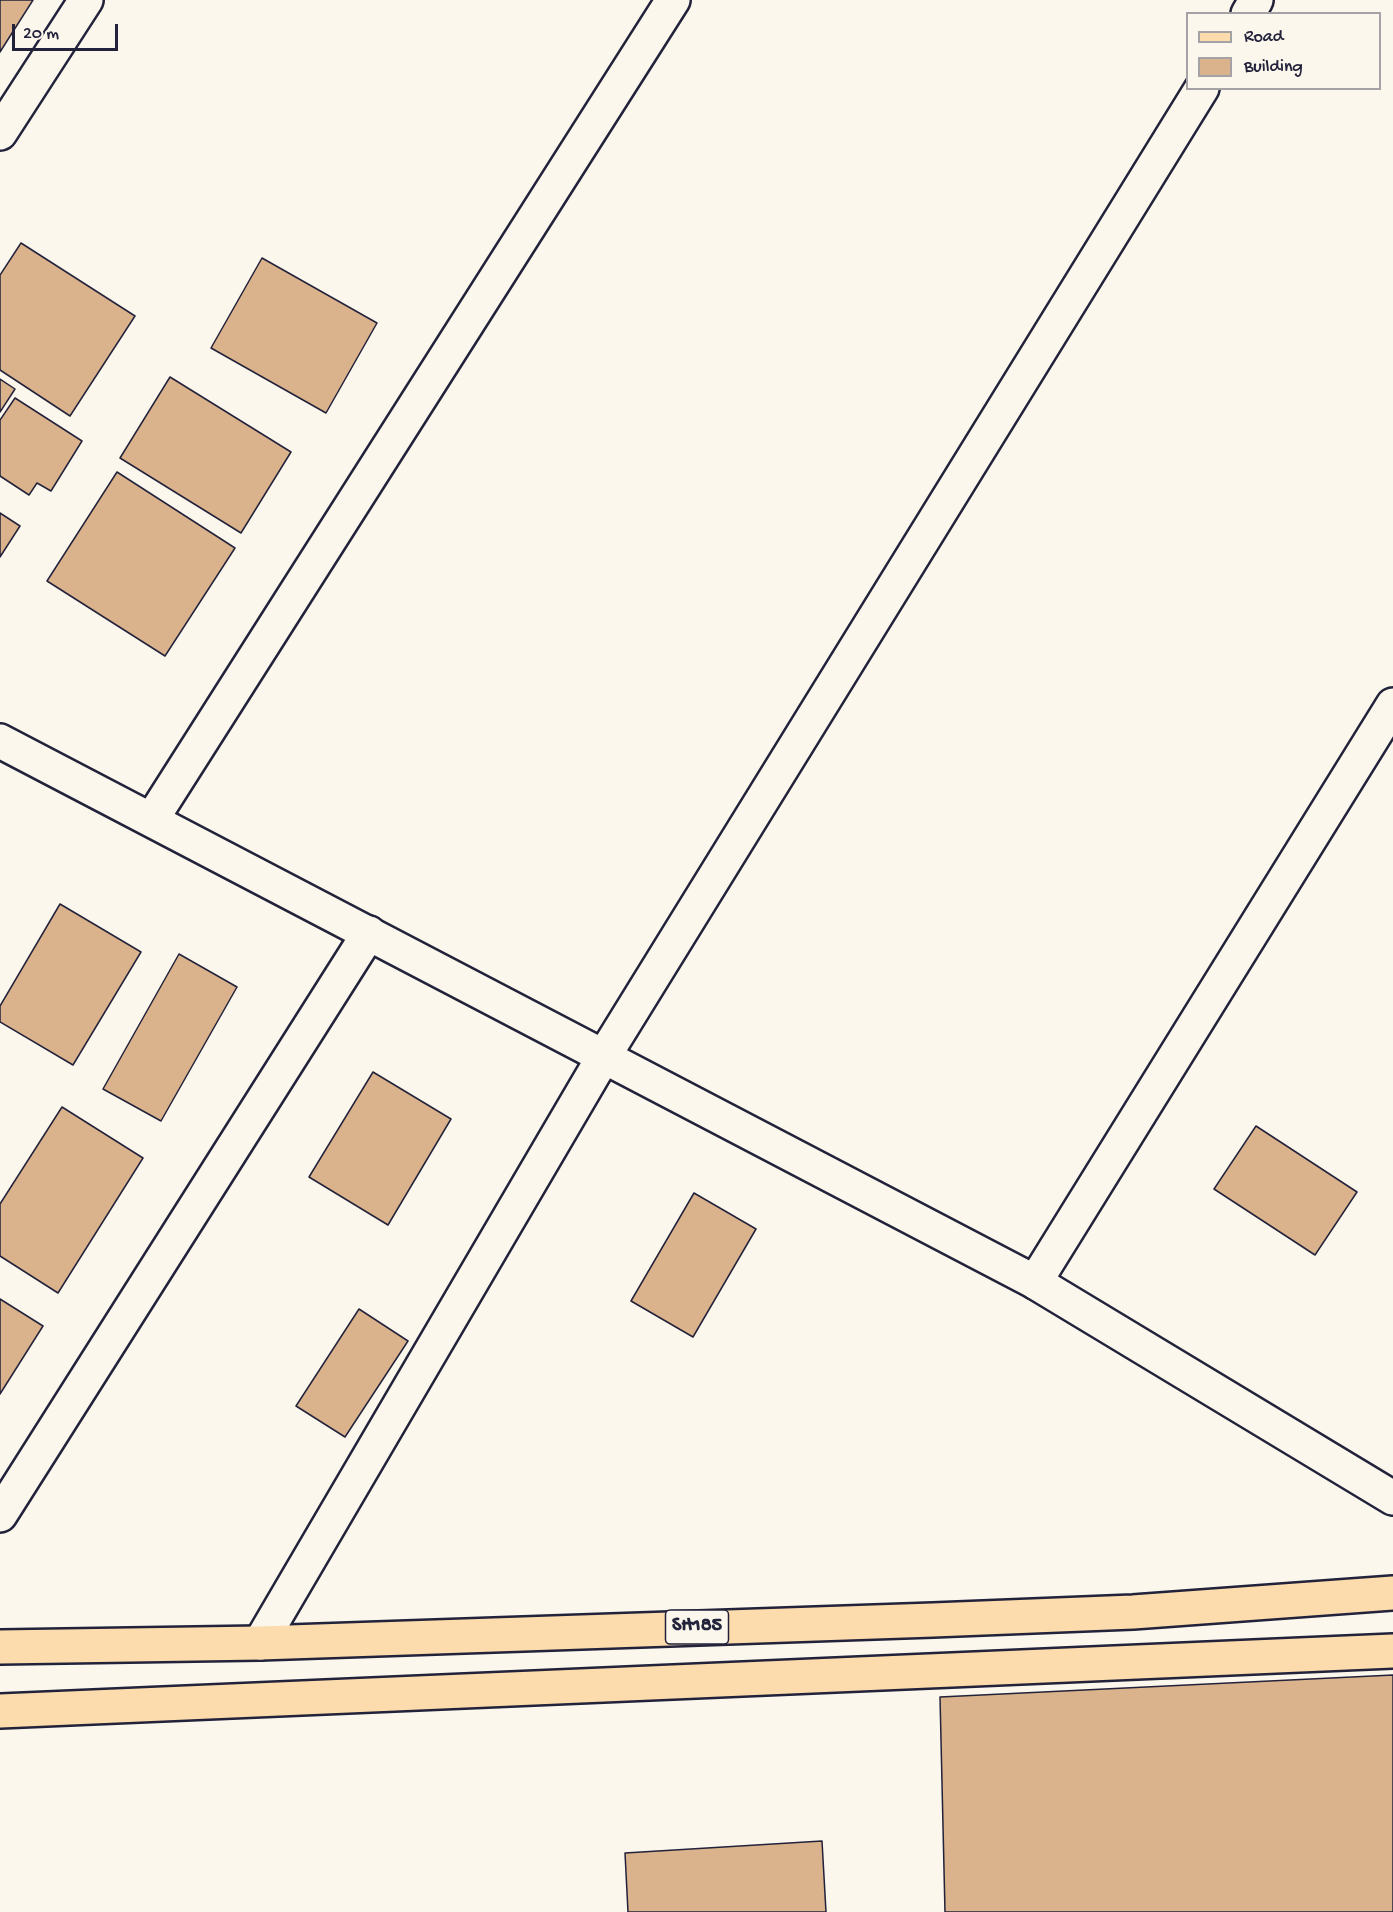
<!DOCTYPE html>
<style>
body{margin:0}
#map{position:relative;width:1393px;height:1912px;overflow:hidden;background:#fbf7ec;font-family:"Gochi Hand",sans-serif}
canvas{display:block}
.legend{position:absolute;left:1186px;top:12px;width:195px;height:78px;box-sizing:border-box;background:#fbf7ec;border:2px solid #a4a2a5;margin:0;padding:8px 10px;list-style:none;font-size:18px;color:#22223b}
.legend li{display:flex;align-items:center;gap:12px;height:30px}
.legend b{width:30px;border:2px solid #a4a2a5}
.scale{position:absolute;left:12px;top:24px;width:106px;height:27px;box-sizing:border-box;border:3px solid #22223b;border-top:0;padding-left:8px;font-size:18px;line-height:21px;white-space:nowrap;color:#22223b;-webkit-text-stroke:4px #fbf7ec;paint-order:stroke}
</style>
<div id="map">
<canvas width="1393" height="1912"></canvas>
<ul class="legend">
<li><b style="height:8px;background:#fcdcac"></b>Road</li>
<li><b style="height:16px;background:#dab28b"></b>Building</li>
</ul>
<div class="scale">20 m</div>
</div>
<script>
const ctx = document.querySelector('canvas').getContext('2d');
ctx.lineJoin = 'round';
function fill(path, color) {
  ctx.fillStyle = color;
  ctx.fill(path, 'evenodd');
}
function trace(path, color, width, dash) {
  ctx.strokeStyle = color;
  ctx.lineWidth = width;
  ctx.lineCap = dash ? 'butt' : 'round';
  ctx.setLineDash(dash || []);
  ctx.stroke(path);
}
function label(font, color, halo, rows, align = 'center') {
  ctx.font = font + ' "Gochi Hand",sans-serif';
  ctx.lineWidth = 6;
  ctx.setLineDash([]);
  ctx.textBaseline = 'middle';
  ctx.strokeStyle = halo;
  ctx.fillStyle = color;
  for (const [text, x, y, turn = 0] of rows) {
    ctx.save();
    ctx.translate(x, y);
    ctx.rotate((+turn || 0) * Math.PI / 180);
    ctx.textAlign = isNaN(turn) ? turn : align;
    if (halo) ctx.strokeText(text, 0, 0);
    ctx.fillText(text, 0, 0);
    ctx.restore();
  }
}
const building = new Path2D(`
 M0,0H33L0,52Z
 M21,243L135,316L70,416L0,370V275Z
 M262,258L377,323L326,413L211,348Z
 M170,377L291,452L241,533L120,458Z
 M0,379L15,389L0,412Z
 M15,398L82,441L51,491L37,483L29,495L0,476V420Z
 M117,472L235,548L165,656L47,581Z
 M0,513L20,526L0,557Z
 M60,904L141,952L73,1065L0,1022V1006Z
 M179,954L237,987L161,1121L103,1089Z
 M373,1072L451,1119L388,1225L309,1177Z
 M62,1107L143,1158L58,1293L0,1256V1204Z
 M1256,1126L1357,1192L1315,1255L1214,1189Z
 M694,1193L756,1229L693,1337L631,1301Z
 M0,1299L43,1326L0,1394Z
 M359,1309L408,1341L345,1437L296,1406Z
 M1393,1675V1912H945L940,1697Z
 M822,1841L826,1912H628L625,1853Z`);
fill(building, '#dab28b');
trace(building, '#22223b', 1.5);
const street = new Path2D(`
 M1248,14L1256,0
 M0,133L86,0
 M152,819L673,0
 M1035,1282L1393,705
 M0,1515L369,933
 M260,1643L604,1056L1202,88`);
const secondary = new Path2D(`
 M0,741L1035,1282L1393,1498`);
const primary = new Path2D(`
 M0,1647L260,1643L933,1620L1133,1612L1393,1593
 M0,1711L1393,1651`);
trace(street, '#22223b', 38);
trace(secondary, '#22223b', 38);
trace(primary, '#22223b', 38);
trace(street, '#fbf7ec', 33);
trace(secondary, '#fbf7ec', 33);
trace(primary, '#fcdcac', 33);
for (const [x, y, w] of [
 [697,1627,63]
]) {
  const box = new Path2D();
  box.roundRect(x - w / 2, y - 17, w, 34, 4.5);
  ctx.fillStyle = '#fbf7ec';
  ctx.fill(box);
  trace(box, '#22223b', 1.5);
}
label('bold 20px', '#22223b', null, [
 ["SH185",697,1627]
]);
</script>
